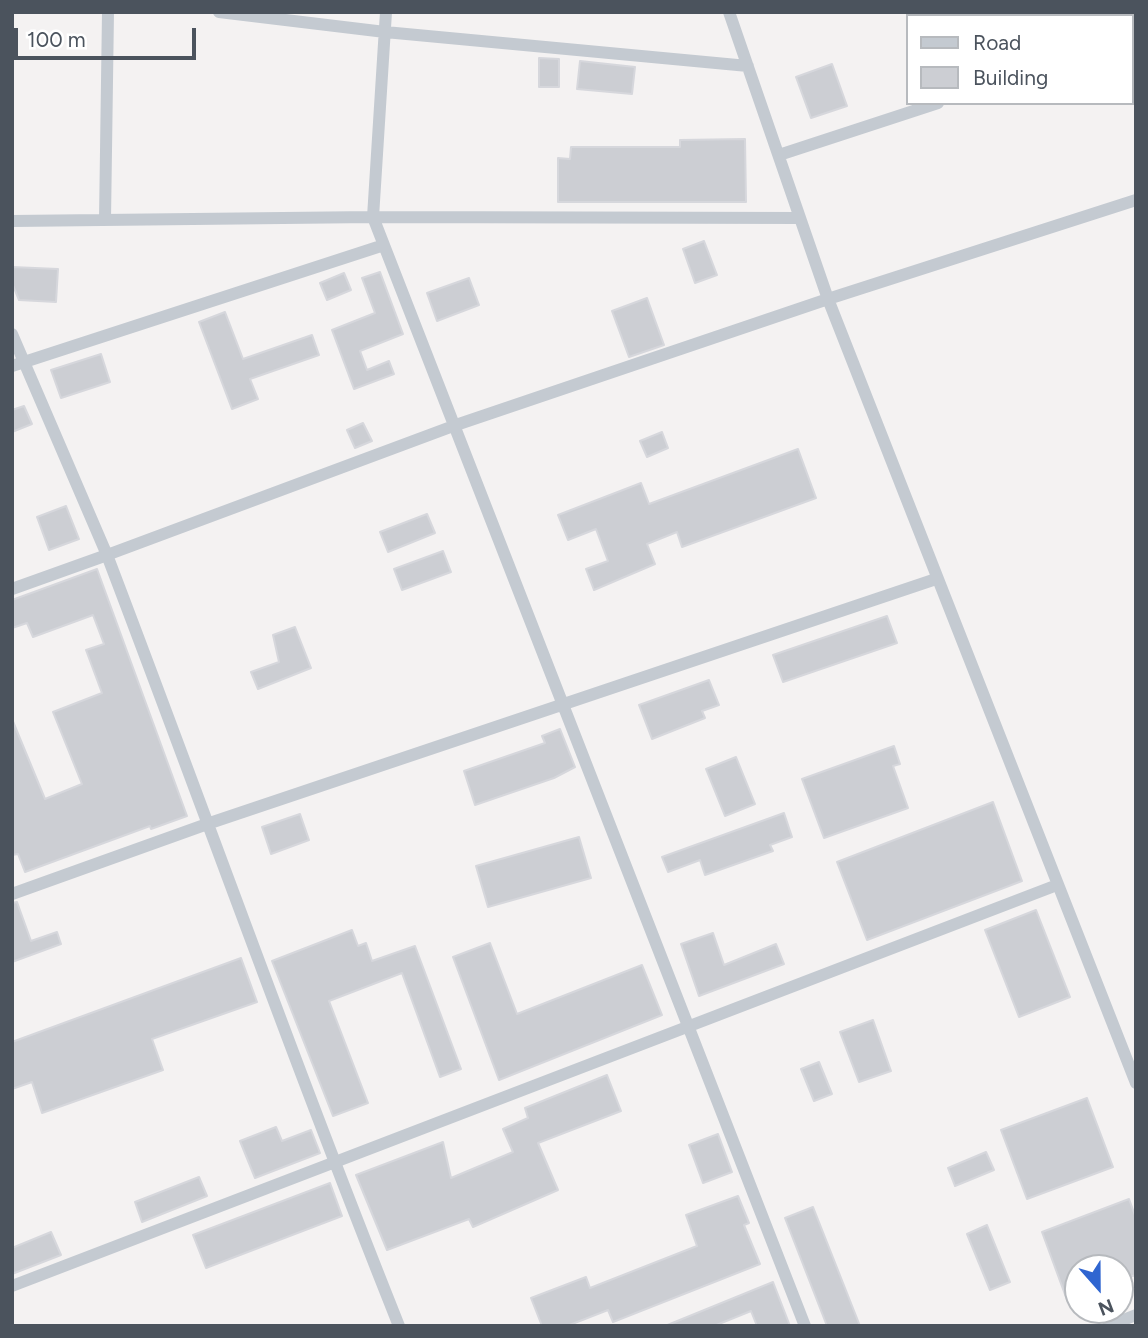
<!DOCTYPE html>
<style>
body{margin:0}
#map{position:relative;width:1148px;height:1338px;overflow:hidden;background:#f4f2f2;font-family:Figtree,sans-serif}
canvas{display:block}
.frame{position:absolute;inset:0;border:14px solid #4b535d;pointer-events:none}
.legend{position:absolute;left:906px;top:14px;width:228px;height:91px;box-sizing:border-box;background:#fff;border:2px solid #b7babe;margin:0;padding:9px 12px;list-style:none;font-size:21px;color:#4b535d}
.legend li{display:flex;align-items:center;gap:14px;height:35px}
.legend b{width:35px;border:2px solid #b7babe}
.north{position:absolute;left:1064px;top:1254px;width:70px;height:70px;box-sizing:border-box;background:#fff;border:2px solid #b7babe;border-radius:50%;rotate:159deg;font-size:19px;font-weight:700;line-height:28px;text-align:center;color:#4b535d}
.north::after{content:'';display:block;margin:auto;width:24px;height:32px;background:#2f65d0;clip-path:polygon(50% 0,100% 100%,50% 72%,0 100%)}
.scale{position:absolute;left:14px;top:28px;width:182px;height:32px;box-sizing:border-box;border:4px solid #4b535d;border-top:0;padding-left:9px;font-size:21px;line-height:24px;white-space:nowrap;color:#4b535d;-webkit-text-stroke:5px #fff;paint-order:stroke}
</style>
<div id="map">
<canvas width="1148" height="1338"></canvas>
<div class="frame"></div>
<ul class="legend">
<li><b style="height:9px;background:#c4cad1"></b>Road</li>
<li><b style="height:19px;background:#ccced3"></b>Building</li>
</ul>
<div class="north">N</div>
<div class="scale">100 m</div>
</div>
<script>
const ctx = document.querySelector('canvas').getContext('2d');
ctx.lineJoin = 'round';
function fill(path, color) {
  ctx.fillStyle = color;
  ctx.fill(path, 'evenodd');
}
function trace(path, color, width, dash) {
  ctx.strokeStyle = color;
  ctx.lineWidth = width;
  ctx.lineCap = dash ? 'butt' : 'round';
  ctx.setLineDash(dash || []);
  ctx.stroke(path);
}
const building = new Path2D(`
 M539,58L559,59V87H539Z
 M580,61L635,67L632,94L577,89Z
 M832,64L847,106L811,118L796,77Z
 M745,139L746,202H558V158L570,159L571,147H680V140Z
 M704,241L717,275L695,283L683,249Z
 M12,267L58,269L56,302L19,300L12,283Z
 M380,272L403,334L360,351L367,370L389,361L394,374L354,389L332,330L375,313L362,278Z
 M344,273L351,290L327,300L320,283Z
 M469,278L479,305L437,321L427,293Z
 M647,298L664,345L629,357L612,311Z
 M225,312L243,359L312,335L319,355L250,379L258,399L232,409L199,322Z
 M101,354L110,382L61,398L51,370Z
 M24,406L32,424L12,432V410Z
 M363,423L372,441L355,448L347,430Z
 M662,432L668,448L647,457L640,441Z
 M798,449L816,498L682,547L677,532L647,544L655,564L594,590L586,569L608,561L596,529L568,540L558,515L641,483L649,504Z
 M66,506L79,539L49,550L37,517Z
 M427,514L435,533L388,552L380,532Z
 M443,551L451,572L402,590L394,569Z
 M97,569L187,816L151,829L150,826L25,872L18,854L12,855V719L45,799L82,784L53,712L102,693L86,650L104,644L93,615L33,637L27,623L12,628V600Z
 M887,616L897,643L783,682L773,655Z
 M295,627L311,668L258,689L251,672L279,662L273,635Z
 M709,680L719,705L702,711L705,718L652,739L639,705Z
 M560,729L575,767L554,778L475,805L464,771L545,743L542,736Z
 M894,746L900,764L893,766L908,808L824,838L802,779Z
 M736,757L755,804L725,816L706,769Z
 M993,802L1022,881L867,940L837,862Z
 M784,813L792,837L770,845L773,851L705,875L700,860L668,872L662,857Z
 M300,814L309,840L271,854L262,827Z
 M579,837L591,878L488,907L476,866Z
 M17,902L31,941L57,932L61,944L12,962V903Z
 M1036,910L1070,997L1019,1017L985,930Z
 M352,930L358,946L366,943L372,961L415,946L461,1069L440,1077L402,973L329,1001L368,1103L333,1116L272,961Z
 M713,933L724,965L776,944L784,964L699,996L681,944Z
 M490,943L517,1014L642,965L662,1015L499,1080L453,957Z
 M241,958L257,1002L152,1039L163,1070L42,1113L32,1082L12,1089V1042Z
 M873,1020L891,1071L859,1082L840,1032Z
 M819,1062L832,1094L814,1101L801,1069Z
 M607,1075L621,1111L538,1143L558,1190L473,1227L469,1219L387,1250L356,1175L443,1142L451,1178L513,1152L503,1129L528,1118L525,1108Z
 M1087,1098L1113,1167L1027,1199L1001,1130Z
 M276,1127L282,1141L311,1130L320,1153L255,1178L240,1141Z
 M718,1134L732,1172L703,1183L689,1145Z
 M986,1152L994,1170L955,1186L948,1168Z
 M199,1177L207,1196L142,1222L135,1202Z
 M330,1183L342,1216L206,1268L193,1235Z
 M738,1196L749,1223L744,1225L760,1264L613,1322L608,1310L567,1326H542L531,1298L586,1277L590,1288L697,1246L686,1215Z
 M1129,1199L1136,1218V1275L1120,1280V1268H1078V1296L1067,1300L1042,1232Z
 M813,1207L860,1326H827L785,1218Z
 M987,1225L1010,1282L990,1290L967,1234Z
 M51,1232L61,1255L12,1274V1248Z
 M773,1282L790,1326H757L751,1311L714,1326H665Z`);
fill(building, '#ccced3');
trace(building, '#d6d7dc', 2);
trace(new Path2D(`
 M219,12L385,32L748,66
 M386,12L373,217L805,1326
 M729,12L828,299L1136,1083
 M1132,40L1136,39
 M779,155L938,103
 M105,220L108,12
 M12,221L373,217L800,218
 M12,334L107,555L12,589
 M12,366L384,245
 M12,894L210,823L936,579
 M12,1286L1057,885
 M399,1326C297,1071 205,812 107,555L456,425L828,299L1136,200
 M1108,1326L1136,1315`), '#c4cad1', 12);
</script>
